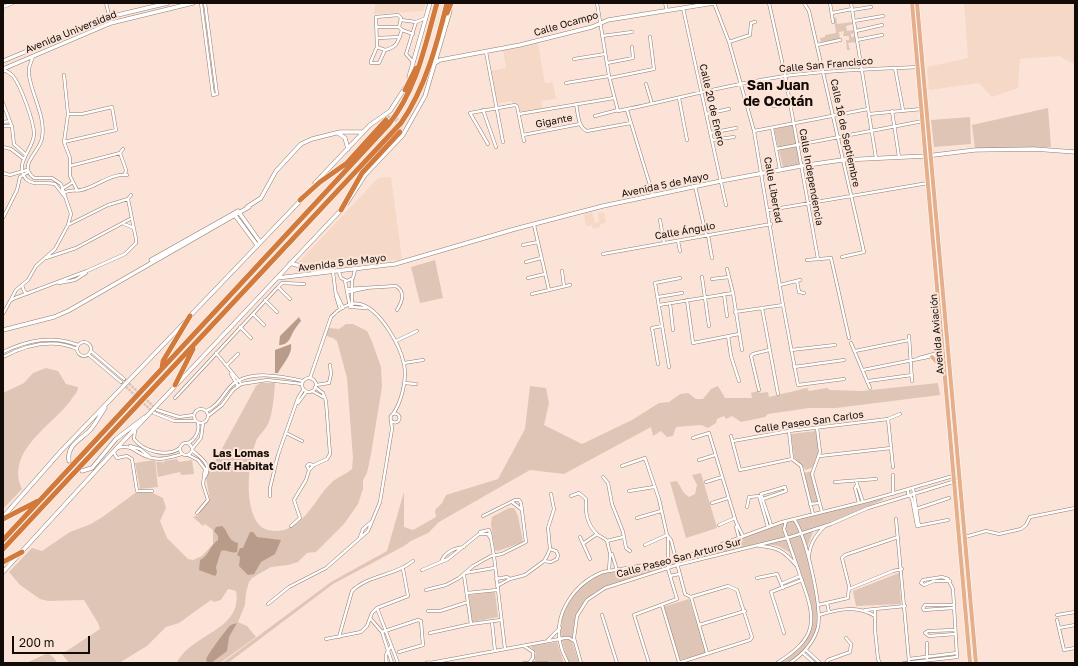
<!DOCTYPE html>
<meta charset="utf-8">
<style>
body{margin:0}
#map{position:relative;width:1078px;height:666px;overflow:hidden;background:#fbe4d7;font-family:"Golos Text",sans-serif}
canvas{display:block}
.frame{position:absolute;inset:0;border:4px solid #120b07;pointer-events:none}
.scale{position:absolute;left:12px;top:636px;width:78px;height:18px;box-sizing:border-box;border:2px solid #120b07;border-top:0;padding-left:5px;font-size:12px;line-height:14px;white-space:nowrap;color:#120b07;-webkit-text-stroke:3px #fbe4d7;paint-order:stroke}
</style>
<div id="map">
<canvas width="1078" height="666"></canvas>
<div class="frame"></div>
<div class="scale">200 m</div>
</div>
<script>
const ctx = document.querySelector('canvas').getContext('2d');
ctx.lineJoin = 'round';
function fill(path, color) {
  ctx.fillStyle = color;
  ctx.fill(path, 'evenodd');
}
function trace(path, color, width, dash) {
  ctx.strokeStyle = color;
  ctx.lineWidth = width;
  ctx.lineCap = dash ? 'butt' : 'round';
  ctx.setLineDash(dash || []);
  ctx.stroke(path);
}
function label(font, color, halo, rows, align = 'center') {
  ctx.font = font + ' "Golos Text",sans-serif';
  ctx.lineWidth = 4;
  ctx.setLineDash([]);
  ctx.textBaseline = 'middle';
  ctx.strokeStyle = halo;
  ctx.fillStyle = color;
  for (const [text, x, y, turn = 0] of rows) {
    ctx.save();
    ctx.translate(x, y);
    ctx.rotate((+turn || 0) * Math.PI / 180);
    ctx.textAlign = isNaN(turn) ? turn : align;
    if (halo) ctx.strokeText(text, 0, 0);
    ctx.fillText(text, 0, 0);
    ctx.restore();
  }
}
fill(new Path2D(`
 M375,3H426L423,11L374,14Z
 M964,3H1075V63H1072L1059,56L1020,59L1018,88L992,97L979,83L929,90L927,67L968,58Z
 M538,43L545,83L553,82L556,99L541,101L543,109L520,112L519,104H513L512,101L497,103L490,71L506,68L503,50Z
 M391,177L402,259L332,268L297,264L378,178Z
 M592,212L595,223L599,222L598,213L604,212L606,223L600,224L601,227L593,229L592,225L586,226L584,214Z`), '#f6d8c6');
fill(new Path2D(`
 M836,17L837,24L853,22V24L846,26L847,31L854,30L855,33L851,34V37L855,36L856,42L848,43L850,50H847L846,40H849V36H843L844,31L839,32L840,39L821,42L820,38L825,37V35L836,33L834,18Z
 M1048,108L1051,147L975,149L972,125Z
 M970,117L971,144L934,147L931,120Z
 M793,124L800,165L783,168L774,129Z
 M435,260L443,298L420,303L411,267Z
 M346,324H353L367,331L371,339L381,367L382,387L371,454L367,473L363,480V489L358,504L344,524L316,552L307,553L298,562L288,565L271,567L252,578L249,582L246,593L245,605L238,622L247,626L256,637L220,663H177C190,634 243,631 236,591L228,589L221,600L214,602L211,600L179,623L166,627L147,646L119,663H69L62,654L100,629L98,623L84,600L48,601L40,599L20,585L9,572L32,548L42,551L70,532L91,524L104,516L135,493L151,492L163,498L166,508L160,521L167,538L188,559L193,560L202,556L213,544V530L205,524L203,526L193,517L199,515L201,510L210,500L206,478L256,386L260,383H275C274,394 273,414 268,424C265,430 260,434 257,439C248,459 242,514 263,528C270,532 282,532 289,528C309,518 316,498 330,484C337,477 345,475 352,469L353,458L347,378L337,341L333,338L326,336L329,328L339,329Z
 M46,368L58,371L66,384L78,387C78,392 74,395 71,400C52,426 5,451 22,489L3,509V393L24,383L33,373Z
 M938,383L940,395L836,408H809L768,414L765,417L741,422L732,416L726,419L724,416L717,419L716,423L708,428L701,425L676,427L673,436L667,437L661,431L653,436L651,427L564,474L530,470L439,522L428,533L411,541L404,546L333,584L228,663H222L331,582L387,551L404,492V527L413,530L436,517L435,510L442,503L446,495L498,479L525,429L530,386L546,388L549,403L544,425L582,444L632,420L659,403L669,402L680,394L688,393L696,399H703L711,389L718,386L725,398H752L751,393L758,391L760,393L768,392L769,397L807,388L809,391L827,388L830,390L862,391Z
 M816,431L820,451L813,467L806,470L794,457L791,434Z
 M177,459L179,462L192,460L194,474L181,475L180,472L158,477L156,462H163L164,464V461Z
 M155,460L158,487L140,489L135,463Z
 M812,471L819,503L811,504L804,473Z
 M701,473L717,528L686,538L670,482L677,481L684,493L689,497L695,494L697,485L692,475Z
 M882,497L883,500L814,529L808,545V559L818,611L816,632L803,651L789,663H779L802,644L808,634L813,618L811,604L797,564L789,552L778,546L759,543L673,565L606,587L595,592L586,600L577,613L574,627L572,641L579,663H569C557,634 557,609 581,586C603,565 638,572 665,563C701,552 736,538 771,526C807,514 845,507 882,497Z
 M509,508H514L518,516L523,542L498,551L495,550L491,524L492,517Z
 M899,573L901,604L856,606L853,591Z
 M495,592L498,617L472,622L469,595Z
 M689,599L706,653L680,660L663,607Z
 M557,642L564,663L536,661L534,659L536,653L530,646Z
 M48,653L54,658L57,663H26Z`), '#dfc5b5');
fill(new Path2D(`
 M299,317L301,321C299,323 297,326 295,329C290,336 290,345 279,345L280,336Z
 M291,344C293,354 282,365 278,373H275V350Z
 M222,526C229,532 227,540 238,543L237,552C231,554 227,549 221,551L216,567L217,573L215,576L199,570L200,560C209,556 210,545 218,540V536L214,531L216,527Z
 M250,532H253L257,537L281,540L275,554L261,562L254,574L248,575L239,566L240,557L237,555L240,548H243Z
 M237,623L229,637L227,651L211,663L207,662L206,659C209,653 226,629 231,625C232,624 235,624 237,623Z`), '#b99b89');
trace(new Path2D(`
 M124,379L155,408
 M121,382L154,413`), '#d8c3b8', 2.5, [2.5, 1]);
trace(new Path2D(`
 M386,120L389,118H394L400,123V132`), '#d8c3b8', 5, [5, 2.5]);
const street = new Path2D(`
 M106,3L111,23
 M201,3L213,95L217,94L205,3
 M597,3L609,76L618,111C673,100 729,84 785,76C829,70 874,69 918,67
 M665,3L667,10
 M714,3L729,42L754,131L783,305L798,385L844,379
 M769,3L785,75L818,259
 M804,3L809,11L864,252L842,257
 M830,3L833,22
 M851,3L876,158
 M3,7L13,3
 M683,8L726,205
 M852,10L871,7
 M832,13L852,9
 M398,15L401,18L399,27L402,30C398,41 398,47 385,50L379,63H371V61L377,47L376,17Z
 M401,20L416,22
 M854,21L883,16
 M376,27H399
 M402,30L413,34
 M856,31L882,25
 M602,36L632,32
 M377,38L400,37
 M857,40L882,35
 M729,42L750,35L751,23L755,22
 M817,45L840,40
 M377,47L385,50
 M486,52L503,142
 M574,59L605,54
 M413,62L406,54L416,22L426,18
 M607,63L633,58L632,47
 M895,68L903,110
 M3,70C7,71 10,73 13,76C21,86 34,122 34,134C34,149 13,164 26,179C34,187 46,181 55,184L65,197
 M64,75L68,114L64,142L70,158V176L77,190
 M610,78L654,69L650,37
 M566,83L609,76
 M646,84L652,104
 M679,98L687,140
 M3,103L12,127L14,144L26,155
 M576,104C578,113 578,128 587,131L631,123
 M773,106L790,103
 M112,107L116,130
 M483,110L496,147
 M627,110L653,195
 M892,111L899,157
 M68,114H82L112,107
 M519,114L614,98
 M706,114L729,109
 M869,114L922,109
 M595,116L618,110
 M3,122L10,121
 M3,126H12
 M772,128L780,170
 M754,131L868,109
 M710,133L736,128
 M523,135L580,124
 M712,140L734,137
 M64,142L116,130
 M488,144L470,113L515,105L517,106L524,141
 M3,147L11,149L24,159
 M776,149L923,121
 M120,153L126,170L125,174
 M120,153L123,149
 M70,166L120,153
 M3,173L10,175L27,170
 M695,186L706,235
 M62,189L73,182
 M63,193C73,188 75,192 81,190C96,187 111,173 127,175
 M128,199L131,195
 M769,210L928,183
 M3,218L17,190L20,177L28,172
 M660,220L664,243
 M124,224L134,228
 M68,225L108,205L128,199
 M534,225L549,290
 M708,235L712,258
 M678,241L680,251
 M523,245L538,242
 M603,254L771,224
 M46,258L76,248L132,218
 M807,260L831,258L849,338
 M526,262L541,258
 M727,269L733,293L742,350
 M562,271L564,286
 M333,272L336,296L340,309
 M339,272L341,278L347,281L353,278L355,270
 M702,277L709,326
 M528,278L545,274
 M352,279V307
 M712,279L729,277
 M345,281L350,307
 M797,281L799,292L804,293
 M59,283L75,280L86,273
 M22,285L24,291L27,294
 M780,285L800,280
 M278,287L290,299
 M347,289L396,286C406,292 402,302 397,310
 M348,292L367,288
 M336,293L343,308
 M532,294L570,285
 M724,294L727,316
 M658,297L682,293
 M265,300L277,312
 M687,300L693,343L739,334
 M10,301L15,298L87,271L125,254L136,243V239L128,199
 M670,303L673,330
 M659,305L733,293
 M351,307L366,308
 M762,308L778,394
 M735,312L783,305
 M3,314L16,290L28,280L36,266L55,249L68,225L71,214L61,184L52,178H34C17,165 40,152 42,138C46,117 32,96 29,75V68L33,56
 M253,314L264,325
 M240,327L251,338
 M728,336L731,356L739,381
 M909,336L912,381
 M396,341L417,331
 M77 349a7 7 0 1 1 14 0a7 7 0 1 1-14 0Z
 M851,343L870,388
 M791,350L835,345
 M91,351L124,379
 M855,351L909,340
 M3,352C28,340 52,335 78,345
 M216,353L240,382
 M89,355L121,382
 M3,357C26,345 52,338 77,349
 M919,358L934,354L947,347
 M404,363L423,360
 M658,364L652,328L662,326
 M227,365L238,354
 M669,367L655,283L680,278
 M794,367L844,360
 M863,370L943,354
 M232,372L231,374L238,386
 M310,378L331,317C337,310 350,301 360,304C380,309 400,345 404,364C407,379 402,401 393,414
 M302 385a7 7 0 1 1 14 0a7 7 0 1 1-14 0Z
 M868,381L912,375
 M404,383L416,384
 M316,385L329,383L331,374L330,365
 M759,390L751,356L753,354L769,350
 M312,391L323,397
 M175,398L278,287L282,283L304,284
 M298,403L306,392
 M194 416a7 7 0 1 1 14 0a7 7 0 1 1-14 0Z
 M157,410L179,417L194,415
 M206,411C218,406 222,396 230,387C247,369 282,376 303,381
 M154,413L174,421H196
 M390.5 418a4.5 4.5 0 1 1 9 0a4.5 4.5 0 1 1-9 0Z
 M208,416L222,405L233,390L241,384L267,380L302,384
 M888,419L893,467
 M817,428L820,452L812,474L822,512
 M135,430L134,439C143,451 167,458 180,448
 M789,431L792,459
 M286,433L302,441
 M731,436L740,470L792,459L801,466L813,514
 M693,438L709,433L736,522L743,536
 M733,441L789,431L888,419L900,414
 M180 449a6 6 0 1 1 12 0a6 6 0 1 1-12 0Z
 M188,443C195,440 200,431 198,423
 M130,446L140,449L150,457
 M117,448C133,444 135,453 148,457C159,461 172,457 182,454
 M192,449L201,438L203,423
 M192,450C200,458 213,464 205,477
 M114,451L115,455L117,458L127,456L132,459L137,491H152
 M188,455L198,460L205,469L203,484L208,500L197,513
 M820,456L891,448
 M699,460L715,455
 M622,466L645,458L659,499L667,535L671,540L685,594L691,597L728,586L737,590L752,637L750,640L678,663
 M309,470L307,466L309,464L313,465
 M893,475V494
 M603,477L608,483L612,504L623,532L626,548L630,551
 M856,481L863,502
 M706,482L722,477
 M835,482L876,479
 M857,485L855,488L859,503
 M913,488L919,526
 M908,490V493L912,499L917,526L948,520
 M629,491L654,487
 M270,496V488L278,455L298,398L303,390
 M571,496L579,493L586,499C585,511 587,524 596,533C599,537 604,537 607,541L610,553
 M763,499L786,491L785,487L761,494C764,504 768,515 771,525
 M512,502L521,509
 M712,503L728,498
 M810,504L819,503
 M747,507L749,497L759,496L768,527
 M916,509L949,498
 M637,518L661,511
 M896,519L909,661
 M719,525L735,518
 M738,525L736,527L739,538
 M291,526L300,518L294,500L306,480L309,470L314,465L327,459L330,454L326,401L323,393L315,387
 M480,532L489,530L491,537
 M360,537L363,529L371,522
 M580,537L590,559
 M965,537L986,531L999,534L1021,529L1026,525L1030,517L1075,508
 M607,541L623,537
 M584,543L597,534
 M645,545L667,535
 M759,546C777,547 784,551 796,565
 M612,554L617,570
 M809,556C810,543 816,535 825,526
 M544,561L551,562L557,559L558,555L556,551L550,549
 M441,562C445,552 454,548 464,547
 M422,570L448,559L479,534H488L491,539L494,556L505,649
 M609,571L610,555
 M465,573L494,568
 M464,575L471,624
 M670,576L679,574
 M757,578L777,574L783,588
 M496,579L507,577L510,579
 M781,584L800,576
 M497,586L510,579L525,575L544,561L547,556L550,549L548,528L554,509L551,494
 M849,589L893,571L902,569
 M426,590L446,585L459,578L473,566L491,556L502,554L526,542L521,503L519,500H515L483,516
 M467,593L497,590
 M691,597L707,653
 M827,603L829,612
 M268,604L289,587L326,568L368,531L380,502L392,429L391,421
 M662,605L679,662
 M818,605L848,598L849,586L842,558L845,555L898,537
 M953,605H925L923,608L924,610L953,608
 M377,608L398,663
 M875,609V630L878,659L880,663
 M865,610L905,606
 M428,611H440L468,602
 M602,615L617,663
 M819,615C839,609 857,605 875,616
 M1057,615L1075,612
 M370,618L382,632L392,663
 M1057,620L1064,650L1075,648
 M492,622L495,651
 M699,625L745,611
 M1059,628L1075,625
 M955,630L928,631L925,633L929,636L955,634
 M382,632L418,620L421,621L423,645L399,652
 M430,633L471,624L501,620
 M784,633L771,592L802,580
 M339,637L352,591C368,575 395,576 413,561
 M326,639L361,632L367,626L372,613L377,608L408,596L403,569
 M548,640L560,628
 M524,646L533,652V658L529,663
 M806,650L820,663
 M803,653L814,663
 M927,658V643
 M909,659L957,653
 M387,663C384,656 387,652 391,646
 M430,663L565,638H569L574,641
 M524,663H547
 M568,663C565,657 562,652 561,646C552,614 575,583 603,572L675,560L706,550L782,522L867,501L953,476
 M581,663L574,638L577,616L587,600L605,588L677,565L787,538L831,524L868,508L959,480
 M649,663L634,615L677,599L668,569V537
 M777,663C817,638 817,622 802,581C796,563 790,546 784,529L786,521
 M790,663C803,654 814,643 818,627C822,606 806,536 794,519
 M826,663L828,660L850,652L851,644L846,638
 M904,663L957,657L953,589L948,579L942,577L923,580L921,583L924,585L934,581H950`);
const secondary = new Path2D(`
 M3,61L109,17L168,3
 M435,63L440,60L520,45L592,27L608,20L714,3
 M3,69L111,23L193,3
 M409,77L430,3
 M338,133L345,138L348,149
 M315,183L370,125L390,111L405,88
 M347,203L365,175L403,135L425,96L450,11
 M247,207L261,198L276,171L301,144L312,139L340,132H362
 M238,211L260,242
 M234,214L257,245
 M151,260L238,211
 M290,263L313,270H333
 M277,278L395,264L515,229L603,206L721,181L801,166L842,160L926,156L975,150L1034,149L1075,152
 M189,317L302,199
 M3,330L54,317L68,311L249,207
 M69,461C66,445 82,439 91,429C96,423 100,415 105,408
 M82,471L92,468L116,439L145,417
 M3,517L62,450L185,322
 M3,572L114,451L342,209
 M427,663H430`);
const primary = new Path2D(`
 M912,3L970,663
 M917,3L976,663
 M932,357L942,368`);
const highway = new Path2D(`
 M447,13L451,3
 M405,90L416,68
 M300,200L320,182L347,163L386,120
 M341,210L362,173L400,132
 M162,368L163,361L190,316
 M175,385L193,349
 M3,519L38,501
 M3,540L389,124C417,89 425,45 437,3
 M3,549L401,123C425,89 437,44 447,3
 M3,562L22,552`);
trace(street, '#907c70', 3.5);
trace(secondary, '#907c70', 4.5);
trace(primary, '#fff', 5);
trace(highway, '#fff', 6);
trace(street, '#fff', 2.5);
trace(secondary, '#fff', 3.5);
trace(primary, '#e4af8a', 4);
trace(highway, '#d2793c', 5);
label('10px', '#120b07', '#fbe4d7', [
 ["Calle Ocampo",566,24,-16],
 ["Avenida Universidad",71,32,-22],
 ["Calle San Francisco",826,65,-5],
 ["Calle 20 de Enero",712,105,77],
 ["Gigante",554,121,-11],
 ["Calle 16 de Septiembre",845,133,78],
 ["Calle Independencia",811,177,80],
 ["Avenida 5 de Mayo",665,185,-12],
 ["Calle Libertad",773,190,80],
 ["Calle Ángulo",685,231,-10],
 ["Avenida 5 de Mayo",342,263,-7],
 ["Avenida Aviación",937,334,-95],
 ["Calle Paseo San Carlos",809,422,-8],
 ["Calle Paseo San Arturo Sur",679,558,-15]
]);
label('bold 11px', '#120b07', '#fbe4d7', [
 ["Las Lomas",241,454],
 ["Golf Habitat",241,467]
]);
label('bold 14px', '#120b07', '#fbe4d7', [
 ["San Juan",778,86],
 ["de Ocotán",778,102]
]);
</script>
